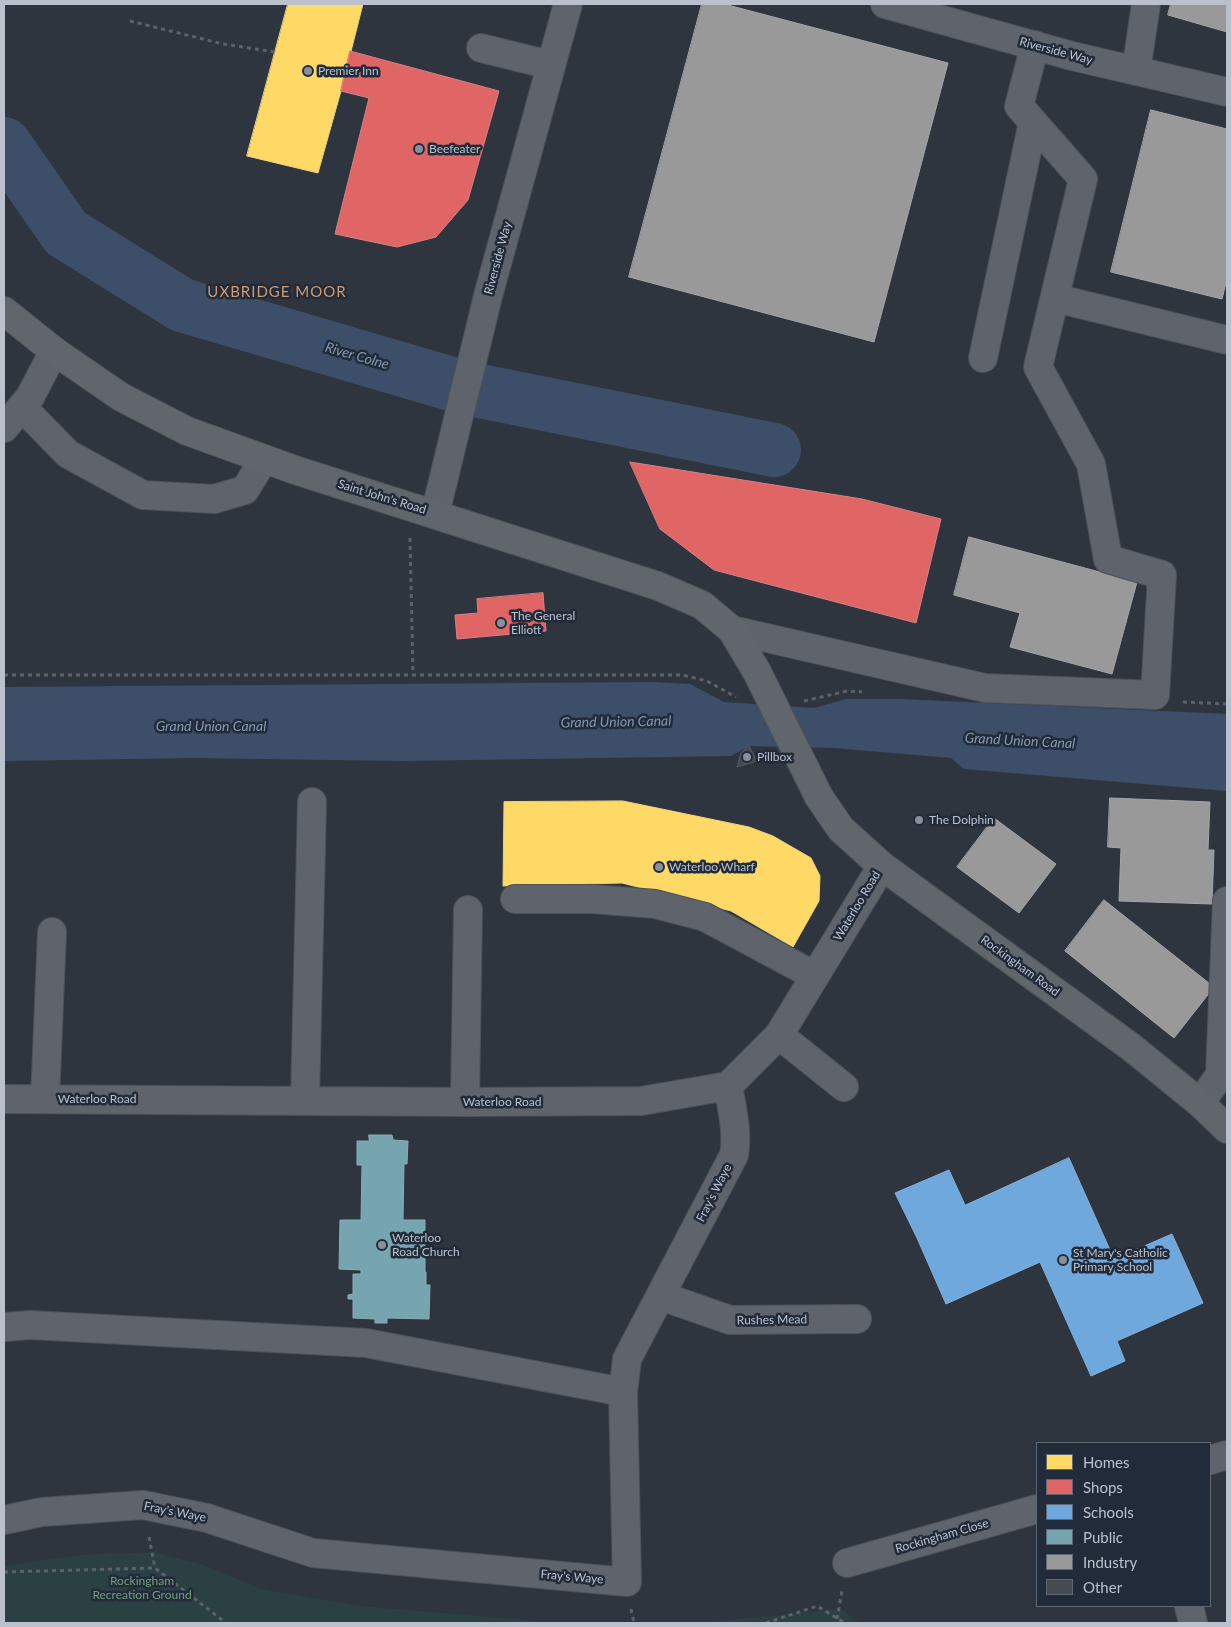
<!DOCTYPE html>
<style>
body{margin:0}
#map{position:relative;width:1231px;height:1627px;overflow:hidden;background:#2e353e;font-family:Lato,sans-serif}
canvas{display:block}
.frame{position:absolute;inset:0;border:5px solid #bac1cd;pointer-events:none}
.legend{position:absolute;left:1036px;top:1442px;width:175px;height:165px;box-sizing:border-box;background:#212b39;border:1px solid #5e6774;margin:0;padding:6px 9px;list-style:none;font-size:15px;color:#bac1cd}
.legend li{display:flex;align-items:center;gap:10px;height:25px}
.legend b{width:25px;border:1px solid #5e6774}
</style>
<div id="map">
<canvas width="1231" height="1627"></canvas>
<div class="frame"></div>
<ul class="legend">
<li><b style="height:14px;background:#ffd966"></b>Homes</li>
<li><b style="height:14px;background:#e06666"></b>Shops</li>
<li><b style="height:14px;background:#6fa8dc"></b>Schools</li>
<li><b style="height:14px;background:#76a5af"></b>Public</li>
<li><b style="height:14px;background:#999"></b>Industry</li>
<li><b style="height:14px;background:#454b52"></b>Other</li>
</ul>
</div>
<script>
const ctx = document.querySelector('canvas').getContext('2d');
ctx.lineJoin = 'round';
function fill(path, color) {
  ctx.fillStyle = color;
  ctx.fill(path, 'evenodd');
}
function trace(path, color, width, dash) {
  ctx.strokeStyle = color;
  ctx.lineWidth = width;
  ctx.lineCap = dash ? 'butt' : 'round';
  ctx.setLineDash(dash || []);
  ctx.stroke(path);
}
function label(font, color, halo, rows, align = 'center') {
  ctx.font = font + ' Lato,sans-serif';
  ctx.lineWidth = 5;
  ctx.setLineDash([]);
  ctx.textBaseline = 'middle';
  ctx.strokeStyle = halo;
  ctx.fillStyle = color;
  for (const [text, x, y, turn = 0] of rows) {
    ctx.save();
    ctx.translate(x, y);
    ctx.rotate((+turn || 0) * Math.PI / 180);
    ctx.textAlign = isNaN(turn) ? turn : align;
    if (halo) ctx.strokeText(text, 0, 0);
    ctx.fillText(text, 0, 0);
    ctx.restore();
  }
}
fill(new Path2D(`
 M152,1552L204,1565L261,1589L360,1606L560,1623H4V1566L79,1555Z
 M840,1609L861,1623H697Z`), '#2b4043');
fill(new Path2D(`
 M653,682L690,684L724,702L814,708L846,699H900L1227,714V791L964,769L951,758L834,748L749,746L731,756L403,761L192,758L4,761V687Z`), '#3d4f68');
const homes = new Path2D(`
 M288,4H363L341,91L318,173L247,156Z
 M623,801L749,827L773,836L811,858L820,876L819,901L793,947L731,911L622,883L503,886L504,802Z`);
fill(homes, '#ffd966');
trace(homes, '#ead285', 1);
const shops = new Path2D(`
 M350,51L499,91L468,200L436,237L397,247L335,234L369,98L341,91Z
 M630,462L862,499L941,519L916,623L714,570L660,529Z
 M543,593L546,631L457,639L455,615L478,613L477,599Z`);
fill(shops, '#e06666');
trace(shops, '#d58185', 1);
const schools = new Path2D(`
 M1069,1158L1114,1259L1172,1234L1203,1303L1117,1341L1125,1361L1091,1376L1040,1262L946,1304L917,1238L895,1193L949,1170L965,1205Z`);
fill(schools, '#6fa8dc');
trace(schools, '#86b0d8', 1);
const public = new Path2D(`
 M369,1135H392L393,1140L408,1141L407,1164H404L403,1220H425V1272H426V1285H430L429,1319L387,1318V1323H375V1319L353,1318V1299H348V1295L353,1294V1274H361V1270L339,1269L340,1220H361L362,1165H357V1141H369Z`);
fill(public, '#76a5af');
trace(public, '#8aadb8', 1);
const industry = new Path2D(`
 M702,4H724L948,63L874,342L629,277Z
 M1171,4H1227V32L1168,15Z
 M1151,110L1227,129V279L1222,299L1111,272Z
 M969,537L1137,582L1112,674L1010,647L1020,613L954,595Z
 M1110,798L1210,802L1208,850H1214L1212,904L1119,901L1121,848L1108,847Z
 M994,818L1056,864L1019,913L957,867Z
 M1104,900L1214,987L1174,1038L1065,951Z`);
fill(industry, '#999');
trace(industry, '#a3a5a9', 1);
trace(new Path2D(`
 M4,144L66,233L182,305L465,388L774,450`), '#3d4f68', 54);
const building = new Path2D(`
 M749,746L757,761L737,767L741,753Z`);
fill(building, '#454b52');
trace(building, '#575c65', 1);
const minor = new Path2D(`
 M885,4L1072,56L1227,92
 M481,48L550,65
 M1136,71L1146,4
 M1055,298L1227,340
 M983,358L1033,122
 M22,407L68,454L143,495L214,499L245,490L264,459
 M4,428L30,397L54,351
 M435,514L488,296L568,4
 M732,630L985,688L1155,695L1162,575L1108,559L1091,464L1038,367L1083,179L1019,106L1035,45
 M515,899H593L655,904L705,917L815,976
 M779,1035L844,1087
 M4,1099L465,1102L641,1101L728,1086L779,1035L882,866
 M45,1099L52,932
 M305,1101L312,802
 M465,1102L468,910
 M1200,1103L1220,1075L1227,901
 M661,1296L730,1320L857,1319
 M4,1327L30,1325L366,1343L623,1392
 M1210,1460L1227,1455
 M4,1520L42,1512L143,1505L207,1518L313,1553L627,1582L623,1392L627,1359L734,1155C738,1132 732,1109 728,1086
 M847,1563L1037,1509
 M1189,1606L1193,1623`);
const major = new Path2D(`
 M4,311L54,351L121,397L187,431L295,470L658,586L702,605L732,630L757,672
 M819,797L841,829L882,866L1131,1047L1200,1103L1227,1129`);
trace(minor, '#4d5158', 30);
trace(major, '#4c515a', 30);
trace(new Path2D(`
 M130,21L223,44L275,52
 M410,538L413,675
 M4,675H682L707,681L736,697
 M804,701L847,691L862,692
 M1183,702L1227,704
 M149,1537L155,1568
 M4,1572L155,1568L226,1623
 M631,1609L634,1623
 M837,1619L842,1591
 M766,1623L817,1606L845,1623`), '#5c6268', 3, [4, 4]);
trace(minor, '#5f636b', 28);
trace(major, '#61666d', 28);
const majorBridge = new Path2D(`
 M757,672L819,797`);
trace(majorBridge, '#4c515a', 30, []);
trace(majorBridge, '#61666d', 28);
for (const [x, y, r, color] of [
 [308,71,5,"#89909b"],
 [419,149,5,"#89909b"],
 [501,623,5,"#89909b"],
 [747,757,5,"#89909b"],
 [919,820,5,"#89909b"],
 [659,867,5,"#89909b"],
 [382,1245,5,"#89909b"],
 [1063,1260,5,"#89909b"]
]) {
  const dot = new Path2D();
  dot.arc(x, y, r, 0, 2 * Math.PI);
  ctx.fillStyle = color;
  ctx.fill(dot);
  trace(dot, '#212b39', 2);
}
label('12px', '#bac1cd', '#212b39', [
 ["Riverside Way",1056,51,15],
 ["Riverside Way",498,258,-75],
 ["Saint John's Road",382,497,17],
 ["Waterloo Road",857,906,-59],
 ["Rockingham Road",1020,966,36],
 ["Waterloo Road",97,1099],
 ["Waterloo Road",502,1102],
 ["Fray's Waye",714,1193,-63],
 ["Rushes Mead",772,1320,-1],
 ["Fray's Waye",175,1512,11],
 ["Rockingham Close",942,1536,-16],
 ["Fray's Waye",572,1577,5]
]);
label('12px', '#bac1cd', '#212b39', [
 ["Premier Inn",318,71],
 ["Beefeater",429,149],
 ["The General",511,616],
 ["Elliott",511,630],
 ["Pillbox",757,757],
 ["The Dolphin",929,820],
 ["Waterloo Wharf",669,867],
 ["Waterloo",392,1238],
 ["Road Church",392,1252],
 ["St Mary's Catholic",1073,1253],
 ["Primary School",1073,1267]
], 'left');
label('12px', '#729d7c', '#212b39', [
 ["Rockingham",142,1581],
 ["Recreation Ground",142,1595]
]);
label('italic 14px', '#8398b2', '#212b39', [
 ["River Colne",357,356,16],
 ["Grand Union Canal",616,722,-1],
 ["Grand Union Canal",211,726],
 ["Grand Union Canal",1020,741,3]
]);
ctx.letterSpacing = '1px';
label('15px', '#d49a6e', '#212b39', [
 ["UXBRIDGE MOOR",277,292]
]);
ctx.letterSpacing = '0px';
</script>
